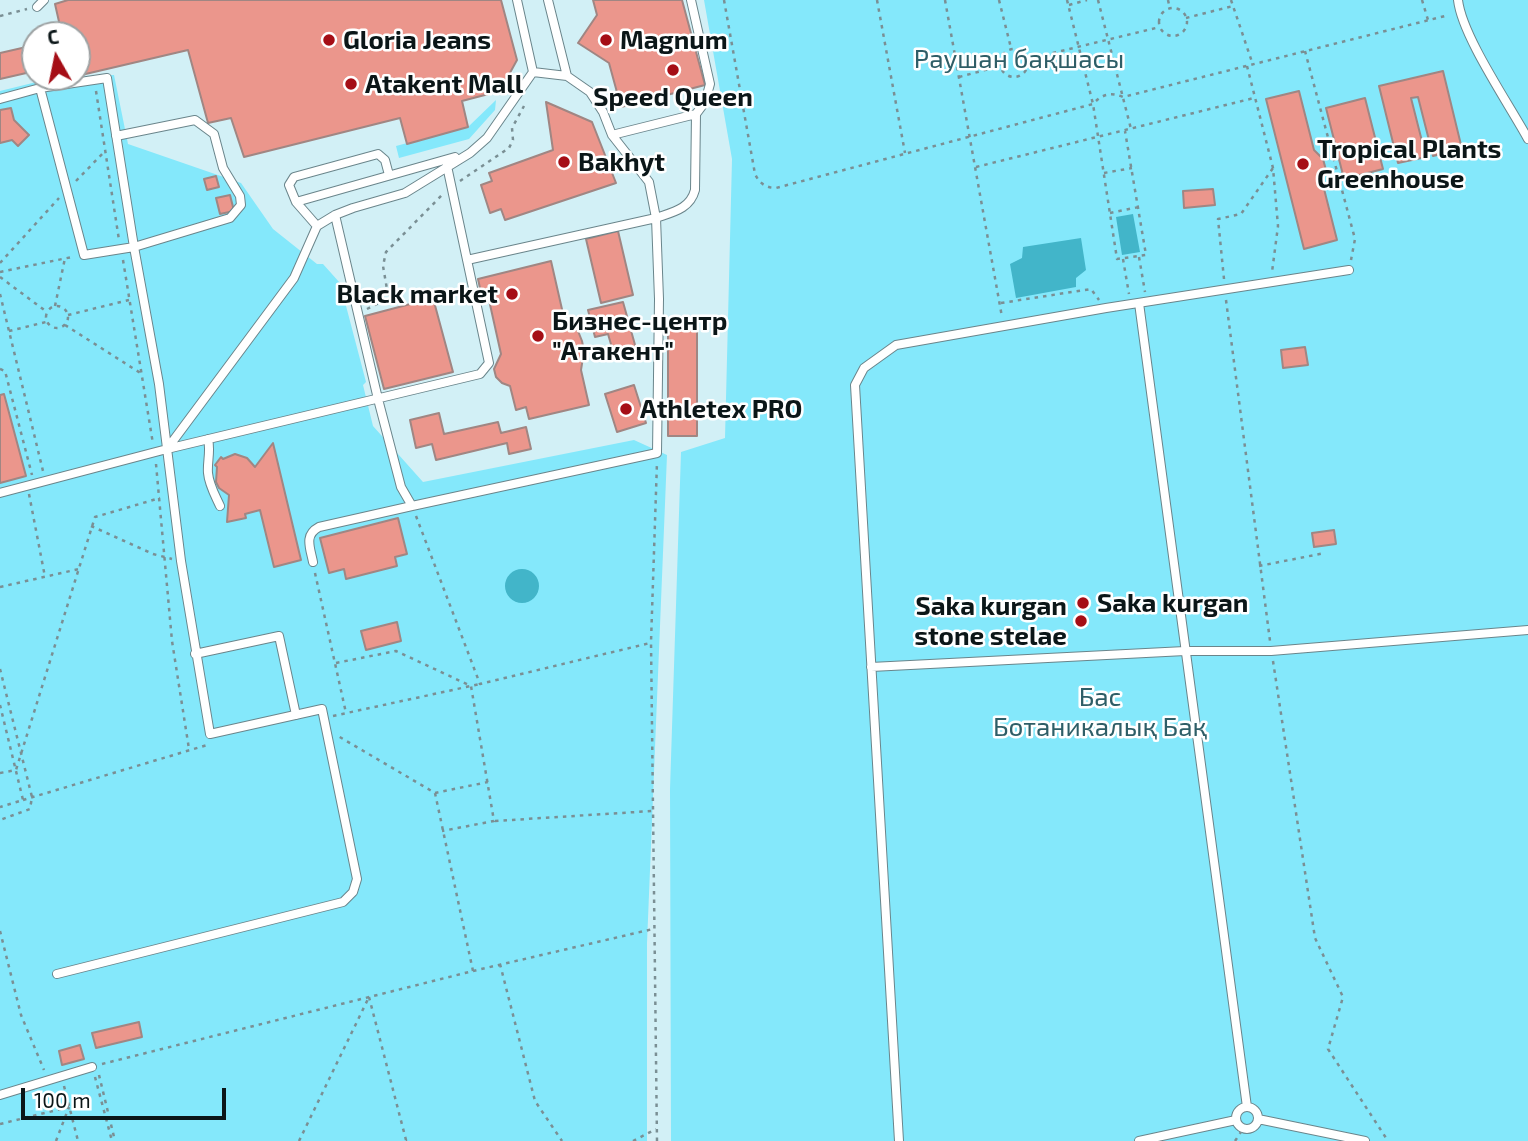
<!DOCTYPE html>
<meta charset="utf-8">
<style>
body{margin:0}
#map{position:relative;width:1528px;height:1141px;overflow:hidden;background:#d2f0f6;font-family:"Exo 2",sans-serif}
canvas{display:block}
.north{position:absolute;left:21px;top:21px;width:70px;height:70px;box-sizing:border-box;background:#fff;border:2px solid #9da2a3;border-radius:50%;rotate:351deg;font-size:19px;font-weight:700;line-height:28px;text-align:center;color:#0b1618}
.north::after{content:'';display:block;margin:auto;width:24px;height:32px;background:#a50e16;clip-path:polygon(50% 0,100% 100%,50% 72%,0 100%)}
.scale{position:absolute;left:21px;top:1088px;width:205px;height:32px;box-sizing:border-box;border:4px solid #0b1618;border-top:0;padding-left:9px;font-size:21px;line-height:24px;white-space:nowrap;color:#0b1618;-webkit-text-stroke:5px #fff;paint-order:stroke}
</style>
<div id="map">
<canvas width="1528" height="1141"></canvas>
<div class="north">С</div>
<div class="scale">100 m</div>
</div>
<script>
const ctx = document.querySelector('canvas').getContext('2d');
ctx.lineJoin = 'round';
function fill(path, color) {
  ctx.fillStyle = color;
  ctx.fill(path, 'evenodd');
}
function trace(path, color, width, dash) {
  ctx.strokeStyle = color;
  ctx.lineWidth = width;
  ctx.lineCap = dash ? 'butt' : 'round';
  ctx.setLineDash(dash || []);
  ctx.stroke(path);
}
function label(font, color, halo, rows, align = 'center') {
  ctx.font = font + ' "Exo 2",sans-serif';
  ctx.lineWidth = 5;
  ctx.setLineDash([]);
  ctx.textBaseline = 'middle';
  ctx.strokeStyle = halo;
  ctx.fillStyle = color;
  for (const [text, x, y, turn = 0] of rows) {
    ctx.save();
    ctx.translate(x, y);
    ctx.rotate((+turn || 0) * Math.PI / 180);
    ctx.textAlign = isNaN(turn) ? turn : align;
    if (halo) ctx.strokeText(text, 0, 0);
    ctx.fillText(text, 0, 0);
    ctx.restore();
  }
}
fill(new Path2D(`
 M704,0H1528V1141H671L670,789L681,452L725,438L732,159Z
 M114,75L128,144L241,183L273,229L317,264H323L340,283L366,382L363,385L373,426L423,482L634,440L667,455L647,943V1141H0V91L57,77Z
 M496,100L495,110L469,139L399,158L396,146L468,127Z`), '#84e8fb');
fill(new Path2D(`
 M1133,214L1140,252L1122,255L1116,217Z
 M1081,238L1086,270L1076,278V287L1016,298L1010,264L1022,258L1023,247Z
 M505 586a17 17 0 1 1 34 0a17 17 0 1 1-34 0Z`), '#42b5c9');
const building = new Path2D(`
 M68,0H501L517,60L500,91L462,101L468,127L407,144L400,118L244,157L231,118L208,123L188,50L77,76V35H62L55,4Z
 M593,0H682L705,85L621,107L609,63L578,43L597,15Z
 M35,45V71L0,79V53Z
 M1443,71L1462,149L1433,156L1418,97L1411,98L1426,157L1398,163L1379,86Z
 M1299,91L1314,150L1323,159L1326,170L1322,181L1337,240L1304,249L1266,99Z
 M1365,98L1383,169L1344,179L1326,108Z
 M546,102L592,122L616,183L505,220L501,209L490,213L481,185L492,181L489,173L553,150Z
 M11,108L14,120L29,135L18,146L12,140L0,143V110Z
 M216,176L219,187L207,190L204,179Z
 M1213,189L1215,205L1184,208L1183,191Z
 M230,195L234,211L220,214L216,198Z
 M618,231L633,295L601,303L586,239Z
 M551,261L564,318L578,331L582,341L584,351L581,370L589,405L529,419L526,407L516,410L510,386L502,383L496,377L494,369L501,354L489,300L483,302L478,279Z
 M433,298L453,372L384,389L365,316Z
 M623,302L637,352L615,358L608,334L595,337L588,310Z
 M668,319H697V436H668Z
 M1305,347L1308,365L1283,368L1281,350Z
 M634,385L646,423L617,432L605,394Z
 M4,394L26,476L0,483V395Z
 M439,413L444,434L498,422L501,433L526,427L531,449L509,454L507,443L436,460L432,444L416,448L410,420Z
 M273,443L301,560L274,567L260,510L245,514L246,518L227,522L229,495L219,488L216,482L217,467L215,465L221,457L223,459L235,454L247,458L255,467Z
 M398,518L407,554L395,557L397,566L346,579L344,569L329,573L320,538Z
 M1334,530L1336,544L1314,547L1312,533Z
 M397,622L401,641L366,650L361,631Z
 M139,1022L142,1037L96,1048L92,1033Z
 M80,1045L84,1059L62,1065L59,1051Z`);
fill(building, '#eb968c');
trace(building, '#a08683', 2);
const lane = new Path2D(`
 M548,0L567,76
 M1458,0C1462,36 1509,104 1528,139
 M37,7L44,0
 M40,88L84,255L134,247L230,218L241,205L240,196L223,168L214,134L195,120L116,136
 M0,99L40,88L107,78L134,247L159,384L181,561L210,734L322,709L357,879L353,892L343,902L57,974
 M612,135L696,114L705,102L710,84L691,0
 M296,202L455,157
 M335,215L378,399L401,487L412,506L657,453L659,299L656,218L649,182L612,135L603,112L590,92L567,76L533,72
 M317,226L296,202L289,185L294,177L378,154L385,160L389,175
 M467,260L656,218C673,212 690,209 695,190L696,114
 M1139,303L1247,1107
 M208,439C211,451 207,462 208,473C209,485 215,495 220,506
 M167,449L294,278L317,226L335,215L353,208L405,193L470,153L487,138L533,72L517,0
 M0,493L167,449L480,374L489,363L447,166
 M313,562C310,547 304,535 319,527L412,506
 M195,654L279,636L296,715
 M871,667L1185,651H1271L1528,630
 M0,1095L92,1067
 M1236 1118a11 11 0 1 1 22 0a11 11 0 1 1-22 0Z
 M1258,1119L1365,1141
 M899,1141L855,385L864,368L896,345L1106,308L1349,270
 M1139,1141L1236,1120`);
trace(lane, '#6a858b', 10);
trace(new Path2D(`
 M724,0L755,174C759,183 766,188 776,188L1093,104C1102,94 1111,92 1123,97L1449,15
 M877,0L905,153
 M945,0L1002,317
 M999,0L1011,48
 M1067,0L1093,104L1117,259L1146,255L1125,131
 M1098,0L1131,129
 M1168,0L1170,9
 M1231,0L1253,65
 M1422,0L1428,20
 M1069,5L1087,0
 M1159 22a14 14 0 1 1 28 0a14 14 0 1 1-28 0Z
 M0,16L27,9
 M1186,18L1233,6
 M1000 63a14 14 0 1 1 28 0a14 14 0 1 1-28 0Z
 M1305,51L1355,239L1351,260
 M1028,59L1160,27
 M1247,66L1273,168L1278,226L1272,272
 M959,77L1000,66
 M96,91L119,240
 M976,167L1254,98
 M1104,173L1132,168
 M76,181L105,151
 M460,181L509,148L513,140L512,128L524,106
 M1110,213L1138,207
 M1139,257L1145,292
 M1123,259L1129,294
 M123,260L153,444
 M0,263L59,198
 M0,272L72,257
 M0,277L47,312
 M1224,279L1218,219L1241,214L1273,168
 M0,294L43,471
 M1226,300L1270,641
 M1001,303L1091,289L1099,300
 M46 317a11 11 0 1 1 22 0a11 11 0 1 1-22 0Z
 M55,306L65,258
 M367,309L383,301L388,295L383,266L386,252L443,194
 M68,315L129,300
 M65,325L142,374
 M9,331L46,322
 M0,369L5,371L32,475
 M156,464L172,641L189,749
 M29,494L45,577
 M416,516L480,684L650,643
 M91,526L153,554L172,559
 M1259,566L1325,553
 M315,573L346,713
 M0,587L79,569
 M1273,661L1315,938L1343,997L1328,1049L1388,1141
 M336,663L396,651L471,686L494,821L442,831
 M0,669L32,797L30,809L0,820
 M0,705L23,800L0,807
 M333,716L480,684
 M0,773L16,770L95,517L160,498
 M435,793L488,782
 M23,800L207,745
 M495,821L652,811
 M0,931L21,1015L44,1070
 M500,964L535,1101L562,1141
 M473,971L653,929
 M369,997L406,1140L403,1141
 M102,1064L473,971L435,793L338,736
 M99,1075L115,1141
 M95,1077L112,1141
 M64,1086L78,1141
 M0,1124L69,1107
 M56,1141L69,1107
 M299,1141L369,997
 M633,1141L656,1129
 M657,1141L651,642L657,462
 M1235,1141L1243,1129`), '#7a8f94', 2.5, [3.5, 5]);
trace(lane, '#fff', 8);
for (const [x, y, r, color] of [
 [329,40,7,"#a50e16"],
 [606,40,7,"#a50e16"],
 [673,70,7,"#a50e16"],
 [351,84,7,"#a50e16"],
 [564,162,7,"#a50e16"],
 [1303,164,7,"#a50e16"],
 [512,294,7,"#a50e16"],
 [538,336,7,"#a50e16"],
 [626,409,7,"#a50e16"],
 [1083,603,7,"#a50e16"],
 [1081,621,7,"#a50e16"]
]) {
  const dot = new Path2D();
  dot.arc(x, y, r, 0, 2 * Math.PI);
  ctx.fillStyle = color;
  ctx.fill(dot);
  trace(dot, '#fff', 2.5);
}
label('bold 26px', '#0b1618', '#fff', [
 ["Gloria Jeans",343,40],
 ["Magnum",620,40],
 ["Atakent Mall",365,84],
 ["Speed Queen",673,97,"center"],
 ["Tropical Plants",1317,149],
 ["Greenhouse",1317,179],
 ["Bakhyt",578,162],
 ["Black market",498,294,"right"],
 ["Бизнес-центр",552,321],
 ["\"Атакент\"",552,351],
 ["Athletex PRO",640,409],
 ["Saka kurgan",1097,603],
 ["Saka kurgan",1067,606,"right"],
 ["stone stelae",1067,636,"right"]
], 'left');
label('26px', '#2e5e67', '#fff', [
 ["Раушан бақшасы",1019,59],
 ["Бас",1100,697],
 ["Ботаникалық Бақ",1100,727]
]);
</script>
